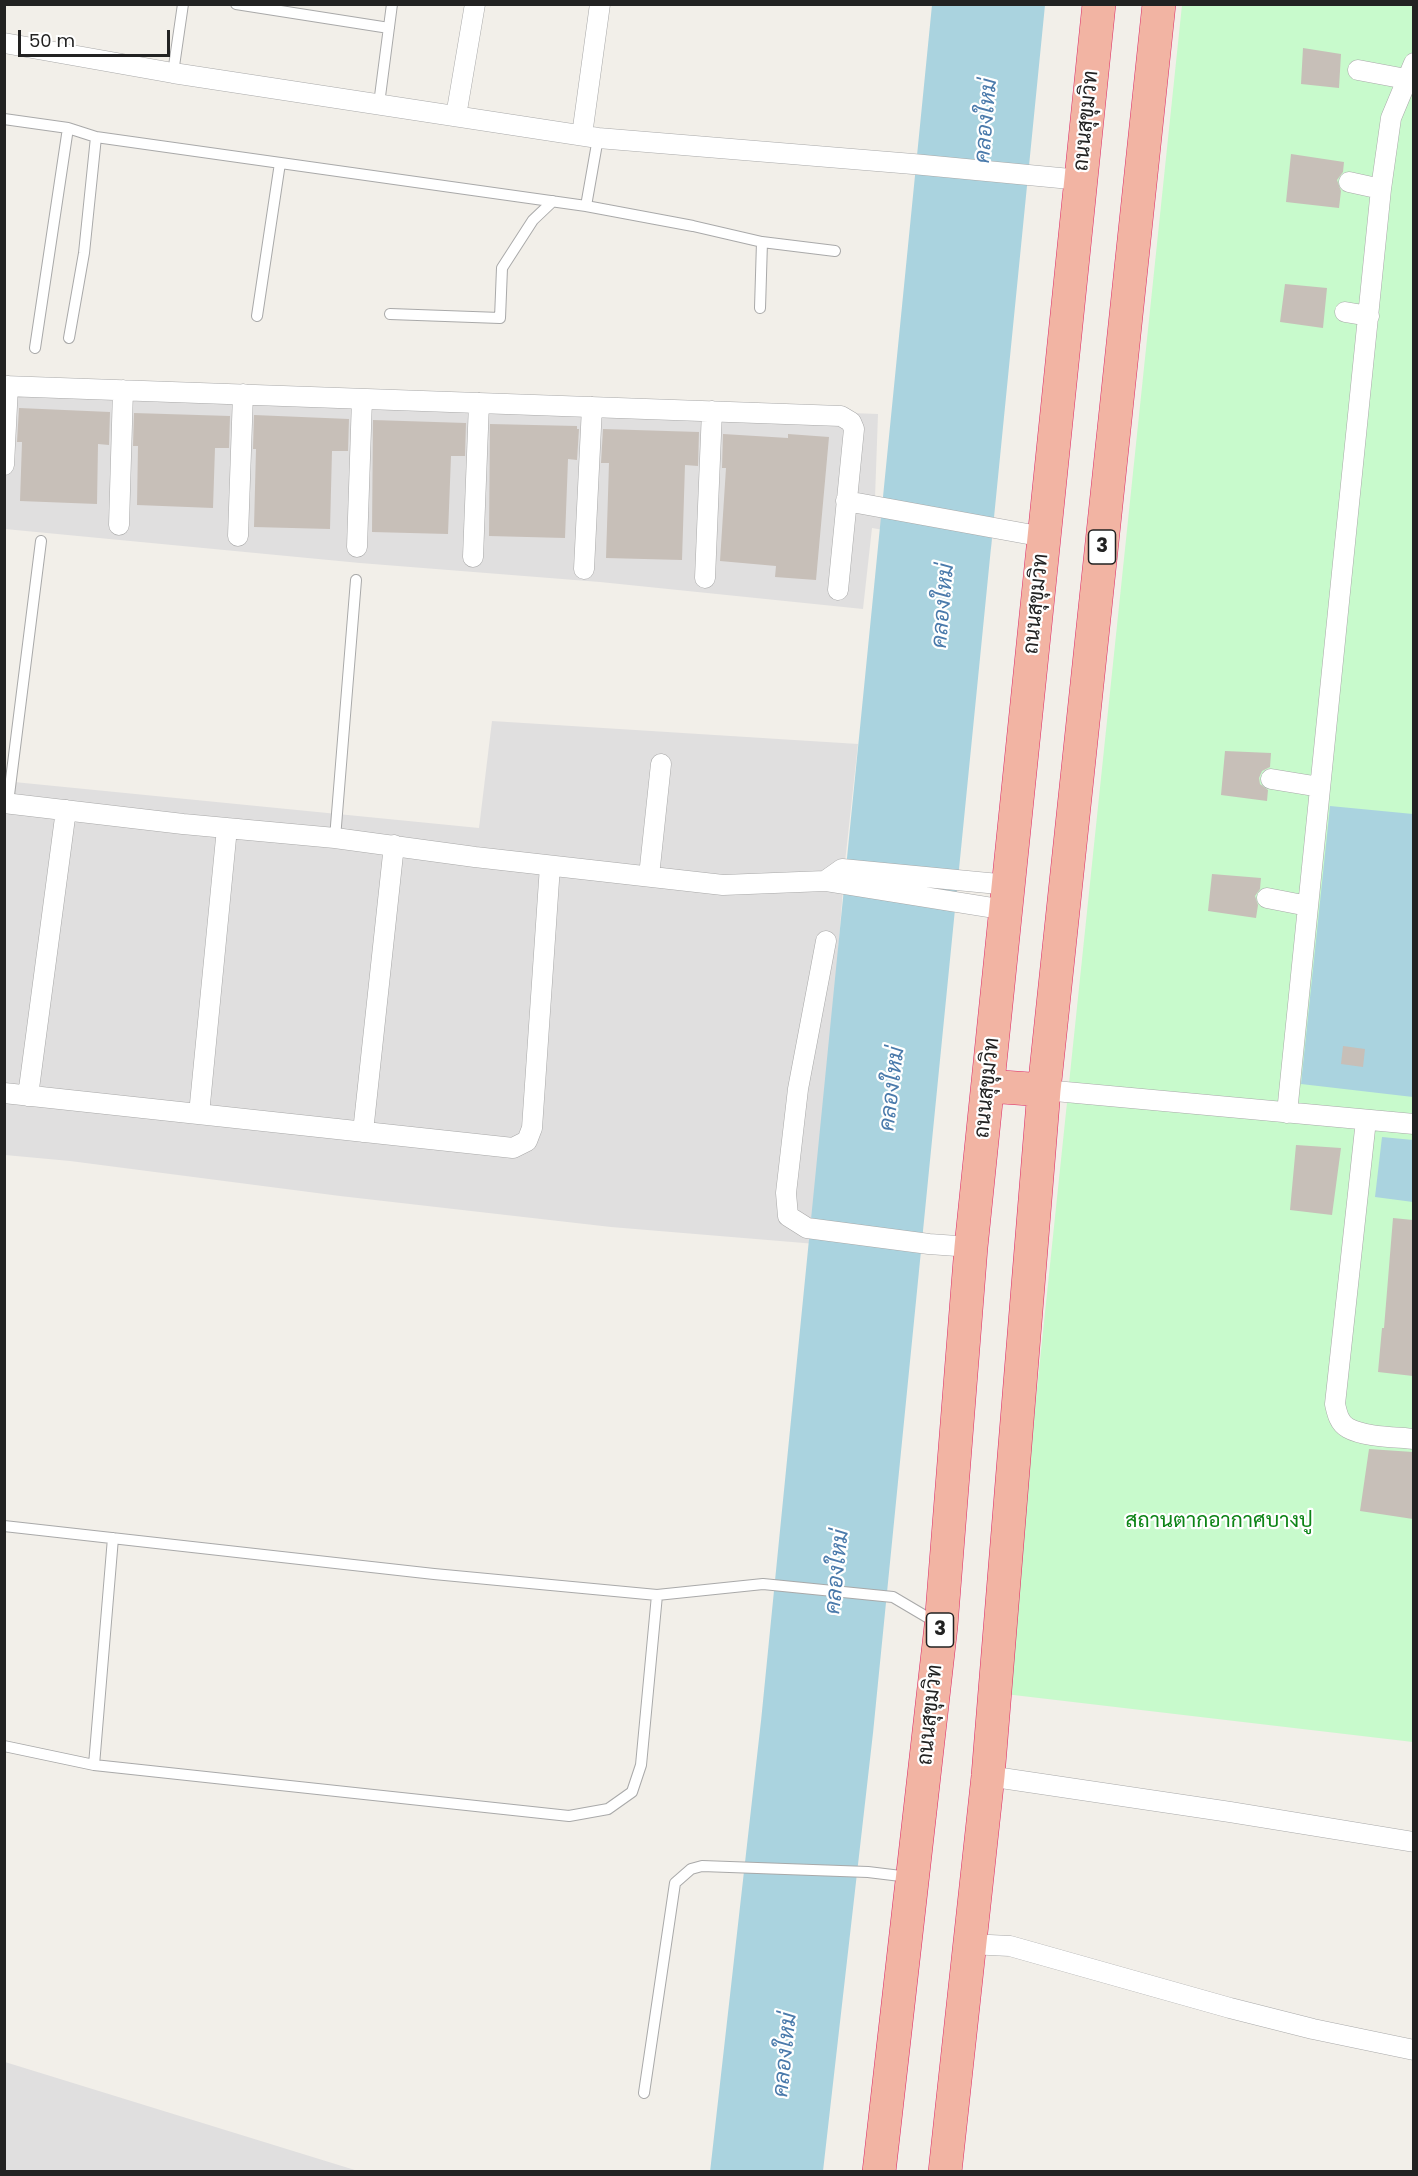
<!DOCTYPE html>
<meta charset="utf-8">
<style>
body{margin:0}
#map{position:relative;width:1418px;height:2176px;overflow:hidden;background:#f2efe9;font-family:Poppins,sans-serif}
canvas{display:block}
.frame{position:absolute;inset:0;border:6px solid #222;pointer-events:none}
.scale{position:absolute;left:18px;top:30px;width:152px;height:27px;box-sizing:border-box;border:3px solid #222;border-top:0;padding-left:8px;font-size:18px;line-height:21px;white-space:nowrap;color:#222;-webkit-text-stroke:4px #fff;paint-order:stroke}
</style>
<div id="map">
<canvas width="1418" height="2176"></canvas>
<div class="frame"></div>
<div class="scale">50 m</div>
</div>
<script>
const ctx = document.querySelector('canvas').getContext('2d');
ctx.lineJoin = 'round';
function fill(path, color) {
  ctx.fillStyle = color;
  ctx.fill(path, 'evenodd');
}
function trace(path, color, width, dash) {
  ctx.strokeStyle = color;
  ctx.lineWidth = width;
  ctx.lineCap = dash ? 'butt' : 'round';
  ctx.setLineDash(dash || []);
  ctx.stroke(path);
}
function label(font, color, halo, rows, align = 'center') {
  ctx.font = font + ' Poppins,Sarabun,sans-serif';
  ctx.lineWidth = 4.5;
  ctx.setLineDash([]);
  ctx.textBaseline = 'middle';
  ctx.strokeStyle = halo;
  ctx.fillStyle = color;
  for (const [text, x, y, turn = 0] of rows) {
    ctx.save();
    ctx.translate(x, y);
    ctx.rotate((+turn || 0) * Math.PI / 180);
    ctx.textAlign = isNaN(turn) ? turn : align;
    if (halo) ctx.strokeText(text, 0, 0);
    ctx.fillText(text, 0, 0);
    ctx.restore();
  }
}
fill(new Path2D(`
 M5,381L878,414L875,498L994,516L991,549L872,528L863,609L600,582L360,563L5,529Z
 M492,721L858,744L845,862L816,1244L611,1227L340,1196L70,1161L5,1155L4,781L479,828Z
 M5,2062L358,2171H5Z`), '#e0dfdf');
fill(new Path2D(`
 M1182,5H1413V1742L1005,1694Z`), '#c8facc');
fill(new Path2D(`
 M932,5H1045L873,1733L823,2171L710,2172L761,1721Z
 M1330,806L1413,814V1097L1301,1084Z
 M1382,1137L1413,1140V1202L1375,1197Z`), '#aad3df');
fill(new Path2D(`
 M1303,48L1341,54L1339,88L1301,84Z
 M1291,154L1344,162L1343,172L1337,180L1341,191L1339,208L1286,202Z
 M1285,284L1327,288L1323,328L1280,322Z
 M19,408L110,412L109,445L98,444L97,504L20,501L22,442H17Z
 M134,413L230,416L229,448H215L213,508L137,505L138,446H133Z
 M254,415L349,419L348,451H332L330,529L254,527L256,449H253Z
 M373,420L466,423L465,456H451L448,534L372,532Z
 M490,424L577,426V429H579L577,460L568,459L565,538L489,536Z
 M603,429L699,432L698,466L685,465L682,560L606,558L609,463H601Z
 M723,434L788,438V434L829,437L816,580L775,577L776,566L720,561L726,468H722Z
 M1225,751L1271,753L1270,767L1262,771L1259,778L1260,784L1268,790L1267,801L1221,795Z
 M1212,874L1261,878L1260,889L1255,896L1258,905L1256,918L1208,911Z
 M1343,1046L1365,1049L1363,1067L1341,1064Z
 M1296,1145L1341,1148L1332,1215L1290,1210Z
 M1393,1218L1413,1220V1376L1378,1372L1382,1328H1384Z
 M1369,1449L1413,1452V1519L1360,1511Z`), '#c7bfb8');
const service = new Path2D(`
 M236,4L389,28
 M173,73L183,4
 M379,104L392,4
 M4,119L68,128L96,137L586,206L598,138
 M586,206L693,226L762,242L760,308
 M762,242L835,251
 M390,314L500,318L502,268L533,220L553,201
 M257,316L280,163
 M69,338L84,253L96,137
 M35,348L68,128
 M8,803L41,541
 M335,838L356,580
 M4,1526L434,1574L657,1595L763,1584L893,1597L937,1623
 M4,1746L94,1765L569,1816L608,1809L632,1792L641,1765L657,1595
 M94,1765L113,1538
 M644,2093L675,1883L691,1869L702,1866L868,1872L909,1877`);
const minor = new Path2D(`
 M4,43L173,73L598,138L913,164L1081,180
 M1358,70L1406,79
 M456,116L475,4
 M582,135L600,4
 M1349,182L1381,189
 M1345,312L1369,316
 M4,386L841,416L851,422L854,429L838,590
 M4,465L8,386
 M846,501L1044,537
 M119,525L123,390
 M238,536L243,394
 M357,547L362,399
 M473,557L479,403
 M584,569L592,407
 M705,578L712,411
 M1271,779L1320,787
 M4,803L183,824L335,838L475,857L723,885L825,881L1006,910
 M649,876L661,764
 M825,881L842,869L1009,885
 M1267,898L1308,906
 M826,941L798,1089L786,1193L788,1216L807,1228L929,1244L971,1247
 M1044,1090L1414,1124
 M4,1093L513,1148L527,1141L532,1128L550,866
 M28,1096L66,810
 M1287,1113L1381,189L1391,118L1414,63
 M199,1114L227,828
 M1366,1120L1335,1404C1337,1413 1339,1423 1348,1428C1364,1437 1395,1437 1414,1439
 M363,1132L394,845
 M988,1776L1230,1812L1414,1842
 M969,1944L1010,1946L1230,2008L1313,2029L1414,2050`);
const trunk = new Path2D(`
 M988,1086L1044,1090
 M879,2172L941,1626L971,1247L1099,4
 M945,2172L988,1776L1044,1090L1159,4`);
trace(service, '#a9a9a9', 12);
trace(minor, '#a9a9a9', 21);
trace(trunk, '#dc2a67', 34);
trace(service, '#fff', 10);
trace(minor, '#fff', 20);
trace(trunk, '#f2b4a3', 33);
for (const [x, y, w] of [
 [1102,547,27],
 [940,1630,27]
]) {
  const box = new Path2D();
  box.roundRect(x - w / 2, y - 17, w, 34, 4.5);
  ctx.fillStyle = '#fff';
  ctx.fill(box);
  trace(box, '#222', 1.5);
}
label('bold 20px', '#222', null, [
 ["3",1102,547],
 ["3",940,1630]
]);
label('21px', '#222', '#fff', [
 ["ถนนสุขุมวิท",1087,121,-84],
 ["ถนนสุขุมวิท",1037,604,-84],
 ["ถนนสุขุมวิท",988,1088,-84],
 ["ถนนสุขุมวิท",931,1715,-84]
]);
label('21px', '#0c8416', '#fff', [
 ["สถานตากอากาศบางปู",1219,1522]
]);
label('italic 22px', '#4a7aab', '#fff', [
 ["คลองใหม่",987,121,-85],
 ["คลองใหม่",944,606,-85],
 ["คลองใหม่",893,1089,-83],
 ["คลองใหม่",838,1572,-84],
 ["คลองใหม่",786,2055,-84]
]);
</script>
